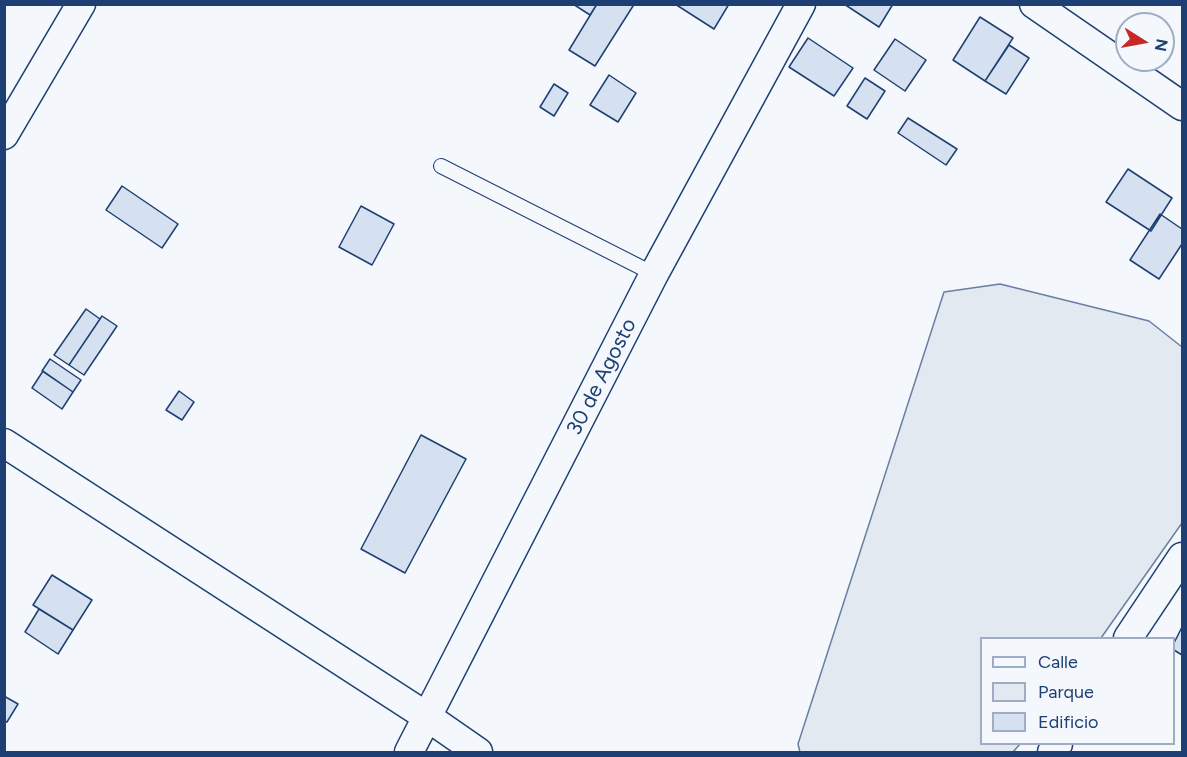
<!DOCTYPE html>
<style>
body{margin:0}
#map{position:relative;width:1187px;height:757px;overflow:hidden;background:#f4f7fb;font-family:Figtree,sans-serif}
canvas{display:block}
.frame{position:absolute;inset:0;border:6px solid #1d3f73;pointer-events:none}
.legend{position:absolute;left:980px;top:637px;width:195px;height:108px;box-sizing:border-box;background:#f4f7fb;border:2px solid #9eadc5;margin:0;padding:8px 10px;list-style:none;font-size:18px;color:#1d3f73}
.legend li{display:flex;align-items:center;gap:12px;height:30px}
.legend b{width:30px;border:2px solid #9eadc5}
.north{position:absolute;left:1115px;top:12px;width:60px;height:60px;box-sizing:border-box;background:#f4f7fb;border:2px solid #9eadc5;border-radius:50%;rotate:101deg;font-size:16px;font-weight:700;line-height:24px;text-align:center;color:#1d3f73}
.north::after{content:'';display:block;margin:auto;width:21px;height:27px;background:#c62828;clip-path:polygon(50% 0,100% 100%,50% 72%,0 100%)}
</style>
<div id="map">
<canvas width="1187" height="757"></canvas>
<div class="frame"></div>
<ul class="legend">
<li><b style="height:8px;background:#f4f7fb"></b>Calle</li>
<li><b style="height:16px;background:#e3e9f0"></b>Parque</li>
<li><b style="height:16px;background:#d5e0f0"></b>Edificio</li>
</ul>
<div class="north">N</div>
</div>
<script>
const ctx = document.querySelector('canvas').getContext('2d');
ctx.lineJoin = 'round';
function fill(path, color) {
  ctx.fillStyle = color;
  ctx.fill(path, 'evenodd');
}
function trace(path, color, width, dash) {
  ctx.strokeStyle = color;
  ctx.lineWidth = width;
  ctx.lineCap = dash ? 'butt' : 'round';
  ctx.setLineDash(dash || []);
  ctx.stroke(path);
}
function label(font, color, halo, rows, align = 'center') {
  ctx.font = font + ' Figtree,sans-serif';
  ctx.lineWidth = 4.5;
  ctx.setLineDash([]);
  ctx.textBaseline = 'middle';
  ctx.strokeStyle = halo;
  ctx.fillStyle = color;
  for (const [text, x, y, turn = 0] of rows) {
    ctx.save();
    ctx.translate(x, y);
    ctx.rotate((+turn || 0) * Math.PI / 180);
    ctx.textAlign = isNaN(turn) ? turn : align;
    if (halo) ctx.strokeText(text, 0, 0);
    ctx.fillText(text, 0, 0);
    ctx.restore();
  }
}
const green = new Path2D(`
 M1000,284L1149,321L1182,347V523L1101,638H982V744H1020L1013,752H800L798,744L944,292Z`);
fill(green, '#e3e9f0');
trace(green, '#687fa3', 1.5);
const building = new Path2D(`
 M573,4H597L590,15Z
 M597,4H630L633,6L595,66L569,50Z
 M675,4H729L714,29Z
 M844,4H893L879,27Z
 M980,17L1013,38L985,81L953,60Z
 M808,38L853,68L834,96L789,67Z
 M895,39L926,60L905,91L874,70Z
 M1009,45L1029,58L1006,94L985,81Z
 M609,75L636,93L618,122L590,105Z
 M865,78L885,91L867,119L847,106Z
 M554,84L568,93L554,116L540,107Z
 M908,118L957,149L946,165L898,133Z
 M1128,169L1172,198L1151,231L1106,202Z
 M122,186L178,224L162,248L106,210Z
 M361,206L394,224L372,265L339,247Z
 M1160,214L1182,229V244L1159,279L1130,260Z
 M86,309L100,319L69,365L54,355Z
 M102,316L117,326L84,375L69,365Z
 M50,359L81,380L73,392L42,371Z
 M43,371L73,392L62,409L32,388Z
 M179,391L194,402L182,420L166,410Z
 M421,435L466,459L405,573L361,549Z
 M52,575L92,600L73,630L33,605Z
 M39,609L73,630L58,654L25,632Z
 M1182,627V655L1174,650V643Z
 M4,696L18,704L7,722L4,721Z`);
fill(building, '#d5e0f0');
trace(building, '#1d3f73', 1.5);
const service = new Path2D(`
 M441,166L654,274`);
const minor = new Path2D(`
 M1034,4L1182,106
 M4,135L81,4
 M4,443L429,718L478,752
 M1128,638L1182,557
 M409,752L654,274L801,4
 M1052,752L1058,744`);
trace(service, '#1d3f73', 16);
trace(minor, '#1d3f73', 31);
trace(service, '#f4f7fb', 14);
trace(minor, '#f4f7fb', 28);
label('21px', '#1d3f73', '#f4f7fb', [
 ["30 de Agosto",602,377,-63]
]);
</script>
